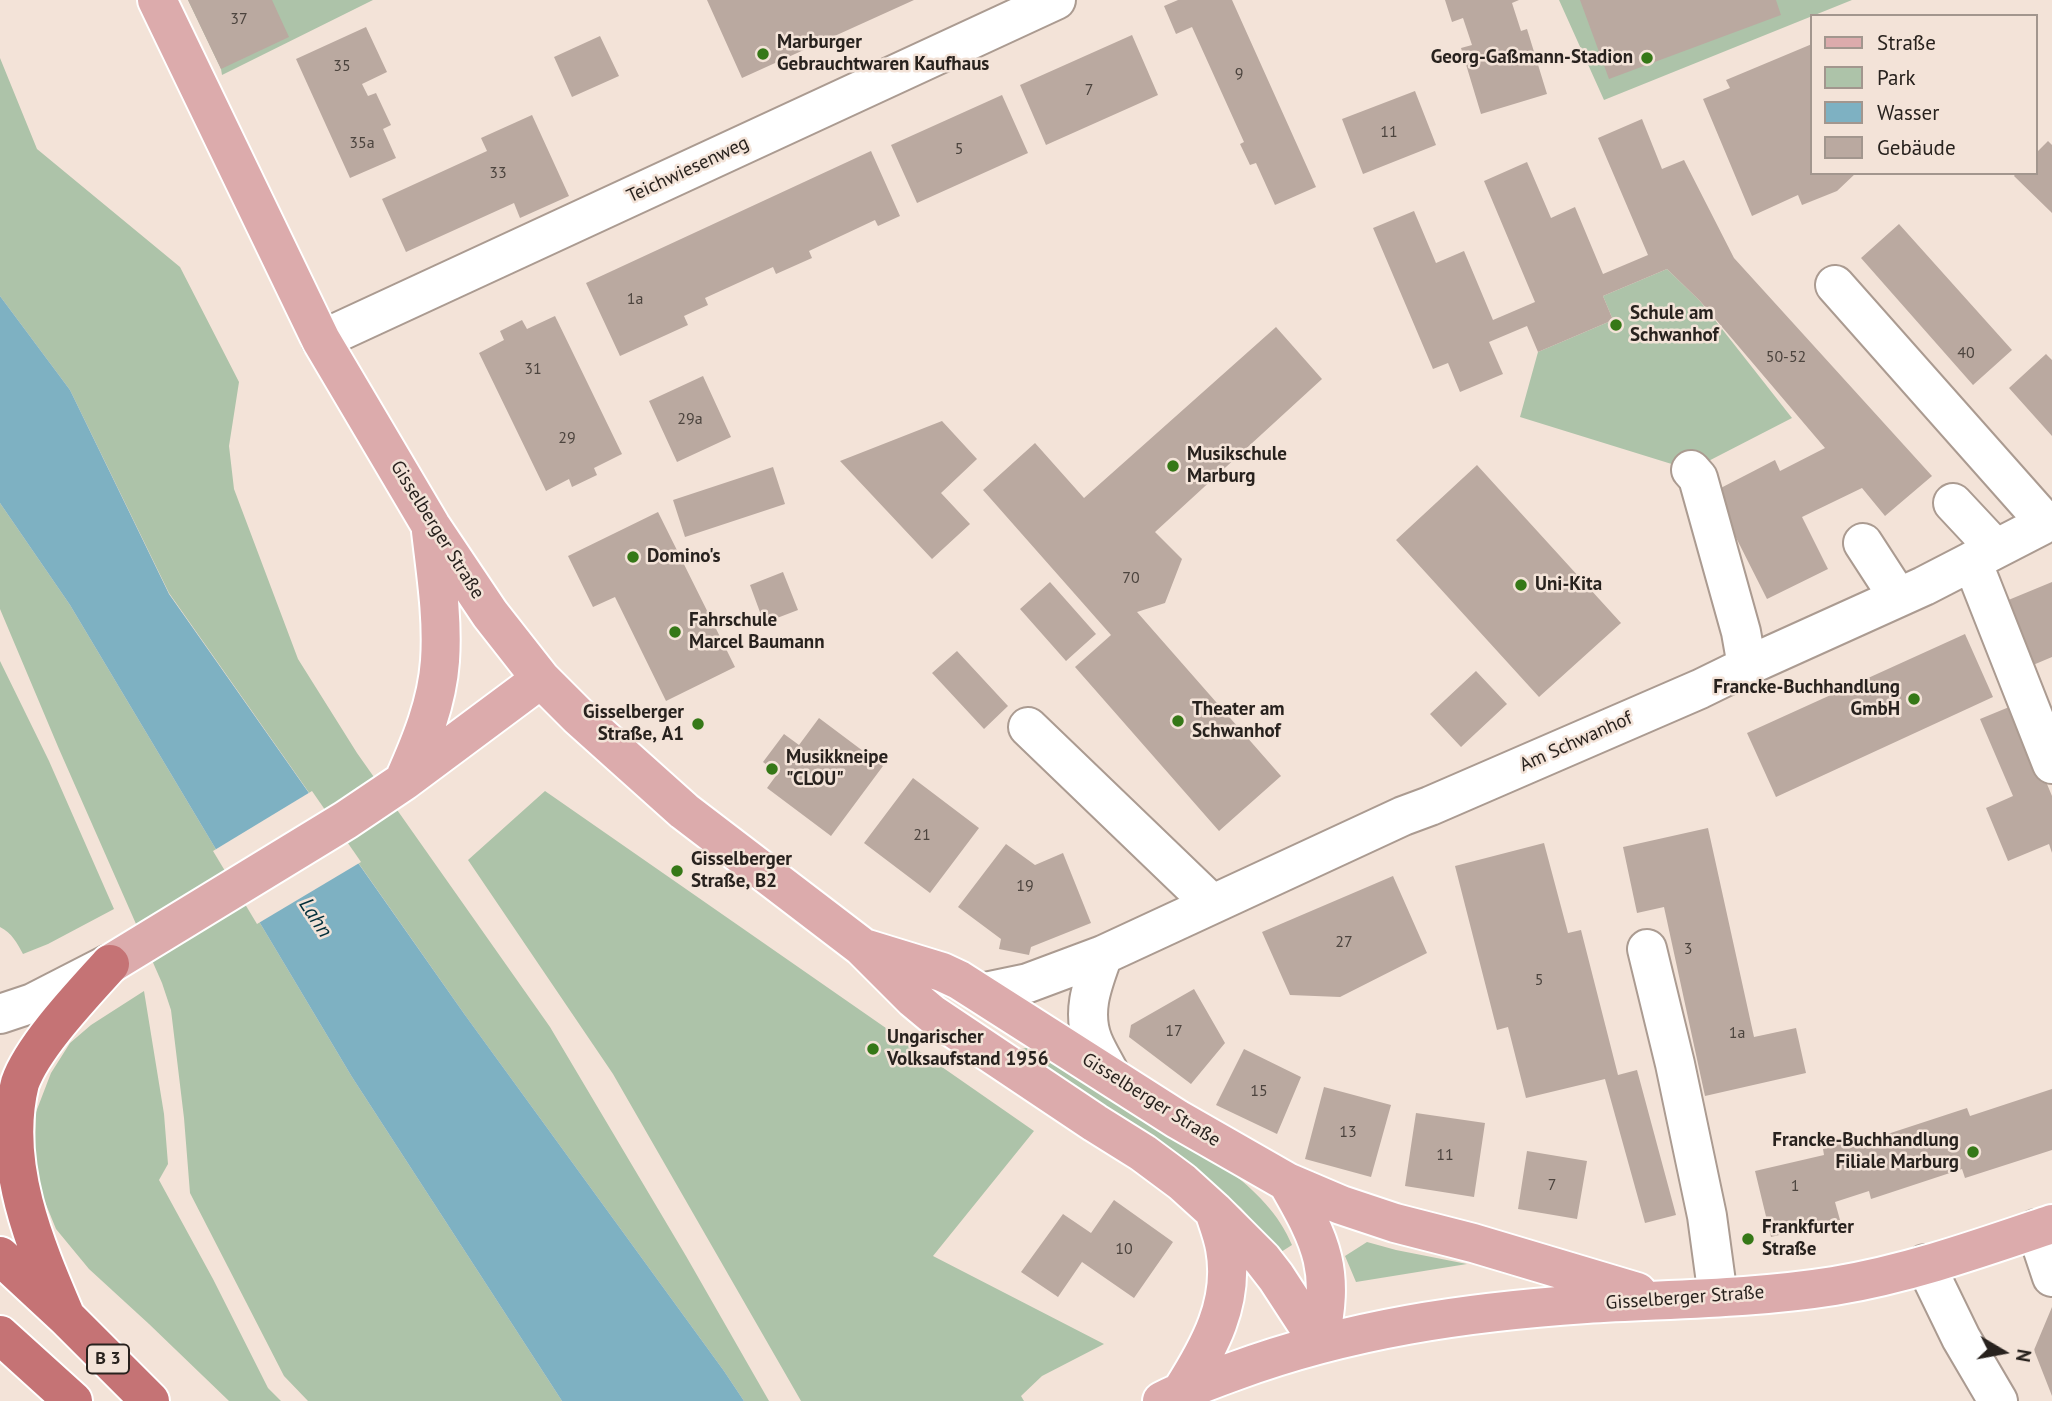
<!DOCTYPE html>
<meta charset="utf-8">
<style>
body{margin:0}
#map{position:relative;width:2052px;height:1401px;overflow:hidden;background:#f3e3d8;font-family:"PT Sans",sans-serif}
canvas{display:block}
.legend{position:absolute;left:1810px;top:14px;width:228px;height:161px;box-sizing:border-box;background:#f3e3d8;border:2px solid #a2968e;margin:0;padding:9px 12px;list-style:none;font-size:21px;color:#28221e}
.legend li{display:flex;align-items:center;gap:14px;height:35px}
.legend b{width:35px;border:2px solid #a2968e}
.north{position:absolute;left:1968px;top:1317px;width:70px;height:70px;-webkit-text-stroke:5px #f3e3d8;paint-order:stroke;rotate:100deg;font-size:19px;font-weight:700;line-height:28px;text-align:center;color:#28221e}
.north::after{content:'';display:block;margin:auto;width:24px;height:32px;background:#28221e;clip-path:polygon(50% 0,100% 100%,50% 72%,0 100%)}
</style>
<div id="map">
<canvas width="2052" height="1401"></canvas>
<ul class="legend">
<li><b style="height:9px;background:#dcabac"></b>Straße</li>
<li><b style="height:19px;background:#adc3a9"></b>Park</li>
<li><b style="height:19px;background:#7eb1c2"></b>Wasser</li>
<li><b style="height:19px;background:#baa9a0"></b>Gebäude</li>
</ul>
<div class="north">N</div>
</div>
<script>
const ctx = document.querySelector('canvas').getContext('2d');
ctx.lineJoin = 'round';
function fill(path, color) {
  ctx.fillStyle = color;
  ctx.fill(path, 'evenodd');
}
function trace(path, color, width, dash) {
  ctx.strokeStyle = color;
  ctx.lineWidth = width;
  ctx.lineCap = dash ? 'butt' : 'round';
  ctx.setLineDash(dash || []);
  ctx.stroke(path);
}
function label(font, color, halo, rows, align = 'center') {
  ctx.font = font + ' "PT Sans",sans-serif';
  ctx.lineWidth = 5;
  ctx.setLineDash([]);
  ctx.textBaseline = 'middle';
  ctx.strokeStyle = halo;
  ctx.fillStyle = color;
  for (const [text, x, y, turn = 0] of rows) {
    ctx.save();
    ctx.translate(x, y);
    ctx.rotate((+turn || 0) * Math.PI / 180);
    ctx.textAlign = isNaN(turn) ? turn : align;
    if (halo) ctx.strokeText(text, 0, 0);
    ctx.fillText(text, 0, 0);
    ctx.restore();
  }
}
fill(new Path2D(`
 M188,0H373L222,75L221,69Z
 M1559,0H1852L1604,100Z
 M0,58L37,149L180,267L239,382L229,446L234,489L298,659L357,753L550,1027L686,1256L769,1401H744L724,1371L465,1015L169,593L70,390L0,296Z
 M1667,269L1700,301L1792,418L1691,470L1520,417L1538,352L1613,320L1603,296Z
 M0,503L70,605L352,1077L562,1401H308L284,1376L190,1193L184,1118L171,1010L162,983L59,749L0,609Z
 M0,661L49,761L114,909L48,944L23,954C17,943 12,933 0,927Z
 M545,791L1034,1131L933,1256L1104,1344L1042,1376L1021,1396L1024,1401H801L613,1074L468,860Z
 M144,991L164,1114L168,1164L159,1180L213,1279L268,1388L281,1401H229L149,1324L89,1269L56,1229L34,1175L36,1112L51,1073L70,1043L91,1025Z
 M1032,1046C1068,1069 1105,1091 1141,1114C1193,1146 1268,1185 1292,1245L1281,1252L1241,1208L1197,1169L1021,1055L1022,1049Z
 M1367,1242L1396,1250L1467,1264L1356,1282L1345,1256Z`), '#adc3a9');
fill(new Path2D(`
 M0,296L70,390L169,594L465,1015L724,1371L744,1401H562L352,1077L70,605L0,503Z`), '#7eb1c2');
fill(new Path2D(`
 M312,791L361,862L257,924L213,851Z`), '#f3e3d8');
fill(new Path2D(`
 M188,0H272L289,37L221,69Z
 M707,0H914L742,78Z
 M1178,0H1232L1316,187L1275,205L1256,163L1250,165L1240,144L1244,142L1192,27L1176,34L1164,6Z
 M1445,0H1519L1512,3L1521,31L1527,29L1547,94L1481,114L1461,48L1472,45L1463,18L1452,22Z
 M1580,0H1776L1781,15L1609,79Z
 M366,27L387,72L362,84L368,96L376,93L391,125L383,129L396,158L350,178L296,59Z
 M1132,35L1158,95L1046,145L1020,85Z
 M600,36L619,76L572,97L554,57Z
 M1812,44V173H1856L1837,191L1802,205L1798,195L1752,216L1703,99L1730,88L1726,80Z
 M1415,91L1436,145L1363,174L1342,119Z
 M1002,95L1028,153L917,203L891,145Z
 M532,115L569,196L520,218L514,203L406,252L382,199L487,151L481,138Z
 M1642,119L1662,169L1684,160L1734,258L1932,476L1885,516L1862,488L1802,517L1828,569L1767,599L1713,492L1775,460L1780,471L1825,448L1700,301L1667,269L1603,296L1613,320L1538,352L1527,326L1489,342L1503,374L1460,392L1448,363L1433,369L1373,228L1414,211L1436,263L1464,251L1493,320L1535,302L1484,181L1527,162L1551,218L1575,207L1603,274L1648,255L1598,138Z
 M2048,141L2052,145V213L2014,176L2016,173H2036V153Z
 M871,151L900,216L878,226L875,220L809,251L812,258L776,274L773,267L705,298L708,305L684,316L688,325L620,356L586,283Z
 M1899,224L2012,350L1973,385L1861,258Z
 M555,316L622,454L594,468L597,475L572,487L569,479L546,491L479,353L504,340L500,331L522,320L527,329Z
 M1276,327L1322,379L1155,532L1182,559L1165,603L1137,612L1281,776L1219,831L1075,667L1111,635L983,490L1035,443L1084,498Z
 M2046,354L2052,360V436L2009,388Z
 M703,376L731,437L677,462L649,401Z
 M942,421L977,459L941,493L970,524L932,559L840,461Z
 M1477,465L1621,623L1539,697L1396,540Z
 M773,467L785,504L685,537L673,500Z
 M658,512L735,667L666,701L615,597L593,607L568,556Z
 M783,572L798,610L764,623L750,585Z
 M1050,582L1096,634L1066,661L1020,609Z
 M2052,582V657L2033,665L2006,601Z
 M1965,634L1993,697L1776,797L1747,733Z
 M957,651L1008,706L984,729L932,673Z
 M1476,671L1507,704L1461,747L1430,714Z
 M2014,705L2052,796V853L2049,844L2008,861L1986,808L2013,796L1980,719Z
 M819,718L883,766L831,836L767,788L778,773L763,762L784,734L799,745Z
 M913,778L979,828L930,893L864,843Z
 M1708,828L1754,1037L1796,1028L1806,1073L1705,1096L1664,907L1637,913L1623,847Z
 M1544,843L1568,933L1581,930L1618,1075L1637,1070L1676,1215L1645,1223L1605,1079L1526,1098L1508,1027L1497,1030L1455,866Z
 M1006,844L1035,865L1063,853L1091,923L1031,947L1029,955L999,949L1001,939L958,907Z
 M1393,876L1427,953L1340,997L1290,995L1262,932Z
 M1194,989L1225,1043L1191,1084L1129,1037L1131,1025Z
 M1244,1049L1301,1077L1277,1134L1216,1105Z
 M1324,1087L1391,1105L1371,1177L1305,1159Z
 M2052,1089V1150L1965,1178L1962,1169L1871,1199L1869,1191L1835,1202L1840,1220L1771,1237L1755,1171L1824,1155L1823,1149L1852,1139L1854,1145L1967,1108L1970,1116Z
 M1416,1113L1485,1123L1474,1197L1405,1186Z
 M1527,1151L1587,1161L1577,1219L1518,1209Z
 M1114,1200L1173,1242L1134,1298L1082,1262L1058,1297L1021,1272L1063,1214L1091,1233Z
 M2052,1307V1396L2034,1350Z`), '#baa9a0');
const minor = new Path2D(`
 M1835,285L2046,523
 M321,340L1056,0
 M1691,470L1698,478L1741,632L1747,666
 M1953,503L1996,549
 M1863,543L1898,597
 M1972,561L2052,764
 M1028,727L1212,904
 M1647,949L1675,1064L1707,1216L1718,1297
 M1103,955C1093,983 1081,1011 1093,1041C1098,1053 1105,1064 1111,1076
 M980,993L1028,983L1103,955L1403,816L1430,806L1700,689L1747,666L1924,586L2052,520
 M0,1014L33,1003L109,964
 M2036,1229L2052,1277
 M1925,1264L1961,1338L1998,1401`);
const major = new Path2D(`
 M157,0L321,340L431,526L490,614L541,679L578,716L684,811L862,947L914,999L932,1014L1095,1123L1143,1153L1182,1182L1214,1211L1262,1259L1276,1277L1319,1343
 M404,780C421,742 437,703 440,661C443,618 436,574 431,531
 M867,949L942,972L959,980L1177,1119L1287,1182L1341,1205L1395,1223L1473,1243L1637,1292
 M110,964L346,820L404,781L541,679
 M1287,1182C1323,1244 1335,1271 1319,1343
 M1181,1392C1209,1348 1235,1302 1225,1248C1223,1236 1218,1223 1214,1211
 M1162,1401C1186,1389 1210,1380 1235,1371C1349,1329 1466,1312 1586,1304C1669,1299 1752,1299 1834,1286C1908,1274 1981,1248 2052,1224`);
const highway = new Path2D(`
 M0,1256L66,1317L150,1401
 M66,1317C35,1245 0,1163 20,1083C33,1046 83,994 110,964
 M0,1335L73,1401`);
trace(minor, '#ab9b91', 42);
trace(major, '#fff', 42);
trace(highway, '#fff', 42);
trace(minor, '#fff', 38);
trace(major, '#dcabac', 38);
trace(highway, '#c57375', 38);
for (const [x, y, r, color] of [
 [763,54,7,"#357817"],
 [1647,58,7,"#357817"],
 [1616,325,7,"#357817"],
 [1173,466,7,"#357817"],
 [633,557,7,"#357817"],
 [1521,585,7,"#357817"],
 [675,632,7,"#357817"],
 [1914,699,7,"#357817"],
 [1178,721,7,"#357817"],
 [698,724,7,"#357817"],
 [772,769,7,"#357817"],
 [677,871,7,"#357817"],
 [873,1049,7,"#357817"],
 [1973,1152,7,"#357817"],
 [1748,1239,7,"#357817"]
]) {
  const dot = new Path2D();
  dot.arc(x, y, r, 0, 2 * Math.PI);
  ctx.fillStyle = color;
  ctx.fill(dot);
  trace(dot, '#f3e3d8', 2.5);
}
label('16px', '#4c443e', null, [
 ["37",239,19],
 ["35",342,66],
 ["9",1239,74],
 ["7",1089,90],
 ["11",1389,132],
 ["35a",362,143],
 ["5",959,149],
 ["33",498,173],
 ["1a",635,299],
 ["40",1966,353],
 ["50-52",1786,357],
 ["31",533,369],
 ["29a",690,419],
 ["29",567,438],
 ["70",1131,578],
 ["21",922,835],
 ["19",1025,886],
 ["27",1344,942],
 ["3",1688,949],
 ["5",1539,980],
 ["17",1174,1031],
 ["1a",1737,1033],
 ["15",1259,1091],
 ["13",1348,1132],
 ["11",1445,1155],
 ["7",1552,1185],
 ["1",1795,1186],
 ["10",1124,1249]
]);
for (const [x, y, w] of [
 [108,1359,42]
]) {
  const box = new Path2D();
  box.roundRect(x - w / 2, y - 14.5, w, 29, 5);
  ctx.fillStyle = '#f3e3d8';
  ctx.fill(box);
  trace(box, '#28221e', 2);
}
label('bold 18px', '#28221e', null, [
 ["B 3",108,1359]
]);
label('bold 19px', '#28221e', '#f3e3d8', [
 ["Marburger",777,43],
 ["Gebrauchtwaren Kaufhaus",777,65],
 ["Georg-Gaßmann-Stadion",1633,58,"right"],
 ["Schule am",1630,314],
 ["Schwanhof",1630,336],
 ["Musikschule",1187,455],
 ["Marburg",1187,477],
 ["Domino's",647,557],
 ["Uni-Kita",1535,585],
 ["Fahrschule",689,621],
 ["Marcel Baumann",689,643],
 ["Francke-Buchhandlung",1900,688,"right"],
 ["GmbH",1900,710,"right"],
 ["Theater am",1192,710],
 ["Schwanhof",1192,732],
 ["Gisselberger",684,713,"right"],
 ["Straße, A1",684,735,"right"],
 ["Musikkneipe",786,758],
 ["\"CLOU\"",786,780],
 ["Gisselberger",691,860],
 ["Straße, B2",691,882],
 ["Ungarischer",887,1038],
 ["Volksaufstand 1956",887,1060],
 ["Francke-Buchhandlung",1959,1141,"right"],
 ["Filiale Marburg",1959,1163,"right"],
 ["Frankfurter",1762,1228],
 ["Straße",1762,1250]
], 'left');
label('19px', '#28221e', '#f3e3d8', [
 ["Teichwiesenweg",688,170,-25],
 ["Gisselberger Straße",437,530,58],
 ["Am Schwanhof",1576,742,-24],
 ["Gisselberger Straße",1151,1100,32],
 ["Gisselberger Straße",1685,1298,-4]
]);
label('italic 21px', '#002f3b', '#f3e3d8', [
 ["Lahn",315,918,57]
]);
</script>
